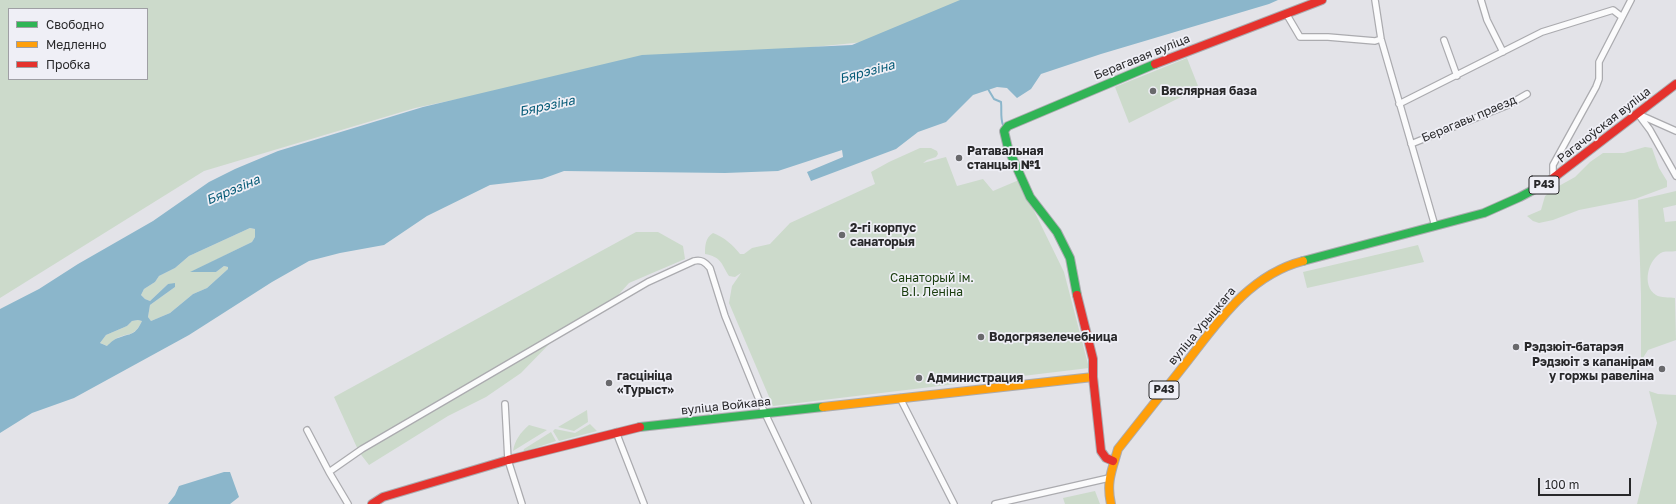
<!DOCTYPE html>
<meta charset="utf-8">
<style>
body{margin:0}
#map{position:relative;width:1676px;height:504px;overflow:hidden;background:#e3e3e8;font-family:"Golos Text",sans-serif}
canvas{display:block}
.legend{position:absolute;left:8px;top:8px;width:140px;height:72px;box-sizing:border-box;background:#efeff6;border:1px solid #9f9fa4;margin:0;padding:5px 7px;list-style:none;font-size:12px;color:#28282a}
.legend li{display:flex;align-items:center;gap:8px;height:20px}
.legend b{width:20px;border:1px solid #9f9fa4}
.scale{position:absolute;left:1538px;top:478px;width:93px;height:18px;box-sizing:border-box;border:2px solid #28282a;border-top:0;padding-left:5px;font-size:12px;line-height:14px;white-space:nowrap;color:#28282a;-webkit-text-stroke:3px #efeff6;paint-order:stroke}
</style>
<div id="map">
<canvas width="1676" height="504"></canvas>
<ul class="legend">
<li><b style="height:5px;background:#30b455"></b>Свободно</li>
<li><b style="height:5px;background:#ff9f0a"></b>Медленно</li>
<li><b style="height:5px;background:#e5322d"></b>Пробка</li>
</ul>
<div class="scale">100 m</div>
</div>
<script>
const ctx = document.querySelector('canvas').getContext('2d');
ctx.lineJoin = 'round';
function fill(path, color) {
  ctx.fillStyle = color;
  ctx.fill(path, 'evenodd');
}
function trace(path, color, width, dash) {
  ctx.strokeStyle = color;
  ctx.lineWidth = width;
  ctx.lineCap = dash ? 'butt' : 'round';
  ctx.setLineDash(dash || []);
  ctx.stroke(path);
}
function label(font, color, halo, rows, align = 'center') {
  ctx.font = font + ' "Golos Text",sans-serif';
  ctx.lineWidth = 3.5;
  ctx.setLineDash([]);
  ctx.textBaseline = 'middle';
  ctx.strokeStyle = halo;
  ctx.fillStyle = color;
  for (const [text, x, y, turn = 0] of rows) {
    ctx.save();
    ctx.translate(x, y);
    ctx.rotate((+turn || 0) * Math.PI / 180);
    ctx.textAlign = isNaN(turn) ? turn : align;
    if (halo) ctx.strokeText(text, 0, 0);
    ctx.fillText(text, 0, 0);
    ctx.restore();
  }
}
fill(new Path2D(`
 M0,0H970L864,42L611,67L415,108L204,171L0,298ZM9,9H147V79H9Z
 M1187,58L1198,86L1183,96L1129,123L1115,87Z
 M1645,147L1652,148L1659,168L1667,181V187L1635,199L1579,210L1553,220L1539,223L1533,221L1527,216L1541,210L1545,196L1557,187L1575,177L1590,162L1603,153H1624Z
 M920,148H931L937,151L938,154L936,157L927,160L923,163L946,157L957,186L983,179L993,191L1019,180L1064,272L1089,368L773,406L729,303L732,286L741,273L735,277L729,276C721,263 721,257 705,254C705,246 705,238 713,233C724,237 733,245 740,254H744L752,248L770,244L790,223L875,184L871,172L889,162Z
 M1676,191V205L1663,208L1665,222L1676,221V251C1672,252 1666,251 1663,252C1648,258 1641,286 1656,295C1660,298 1670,297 1675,298L1676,340L1648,350L1641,361V295L1638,200Z
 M250,228L255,229V237L252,242L191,272H216L224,266L228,267V269L207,288L193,294L170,313L151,321L148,317L150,305L175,287L168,284L150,301L145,299L141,295L144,289L155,282L159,276L175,268L189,256Z
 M636,232H658L683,246L685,259L629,283L612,302L556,337L521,373L486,397L448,416L369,465L359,452L334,397Z
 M1418,245L1424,262L1307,288L1303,272Z
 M138,320L142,321C134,337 131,332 117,338C113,340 110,344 107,346L100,343L106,335L127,326L132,321Z
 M1649,391L1658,394L1676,395V504H1637L1657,423Z
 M587,410L588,422L574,431L558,427Z
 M590,424L597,431L559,441L553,431L555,429L575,433Z
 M529,425L547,430L513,451C515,440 520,433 529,425Z
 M551,432L556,441L523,452L524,449Z
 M1095,491L1100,504H1065L1063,498Z`), '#ccdacb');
fill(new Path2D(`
 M960,0H1278L1269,4L1101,54L1041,74L1031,89L1017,98L1007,88L997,87L973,95L946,122L918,132L896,149L811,181L807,172L843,157L842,150L778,171L725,173L564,171L542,179L490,185L427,216L384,245L340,253L309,261L272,282L189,335L74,398L32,413L0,433V309L39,289L78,264L153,221L209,182L235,169L278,151L423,107L642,55L852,45ZM250,228L255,229V237L252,242L190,272H216L224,266L228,267V269L207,288L193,294L170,313L151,321L148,317L150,305L175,287V283L168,284L150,301L145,299L141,295L144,289L155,282L159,276L175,268L189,256ZM138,320L142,321C135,336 131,333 118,338C114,339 110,343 107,346L100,343L106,335L127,326L132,321Z
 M224,472H230L239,497L230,504H168L175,495L179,486Z`), '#8bb6cb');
trace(new Path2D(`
 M988,89L994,99L1001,102C1002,110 1000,117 1003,125`), '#8bb6cb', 2);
const street = new Path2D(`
 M1375,0L1381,39L1435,226
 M1481,0L1487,20L1503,52
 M1287,15L1300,37H1328L1375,41L1381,39
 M1444,40L1457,76
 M1399,104L1542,32L1613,10L1622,17
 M1638,114L1650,130L1676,176
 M1640,115L1676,131
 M1411,144L1508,105L1527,94
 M1555,178L1553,174V165L1596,87L1599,79V62L1631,0
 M900,398L954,504
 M505,404L508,460L522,504
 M307,430L329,472L348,504
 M616,432L644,504
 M329,472L362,449L648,282L694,261C701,259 705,262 710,268L725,316L762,407L808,504
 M995,504L1109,478`);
const fast = new Path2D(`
 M1303,261L1484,213L1520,197L1548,182
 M1077,295L1070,258L1057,232L1030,197L1008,148L1004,131L1008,126L1155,64
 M640,427L823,407`);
const slow = new Path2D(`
 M823,407L1093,377
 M1111,504C1106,482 1112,470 1118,449C1141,420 1163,392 1186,363C1218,322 1249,275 1303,261`);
const jam = new Path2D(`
 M1155,64L1322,0
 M1548,182L1676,84
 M1077,295L1093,359V377L1101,451L1106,458L1113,461
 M372,504L383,497L508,460L640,427`);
trace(street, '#ababaf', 8);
trace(fast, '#ababaf', 10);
trace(slow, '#ababaf', 10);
trace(jam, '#ababaf', 10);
trace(street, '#fbfbfc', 5.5);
trace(fast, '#30b455', 8);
trace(slow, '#ff9f0a', 8);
trace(jam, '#e5322d', 8);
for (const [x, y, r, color] of [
 [1153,91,4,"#69696c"],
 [959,158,4,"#69696c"],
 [842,235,4,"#69696c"],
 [981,337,4,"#69696c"],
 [1516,347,4,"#69696c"],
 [1662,369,4,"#69696c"],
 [919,378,4,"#69696c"],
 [609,383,4,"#69696c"]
]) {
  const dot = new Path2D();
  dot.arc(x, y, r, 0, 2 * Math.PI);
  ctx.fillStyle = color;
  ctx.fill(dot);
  trace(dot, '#efeff6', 1.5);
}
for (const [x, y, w] of [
 [1544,185,30],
 [1164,390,30]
]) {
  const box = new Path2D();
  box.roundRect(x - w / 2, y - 9, w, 18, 3);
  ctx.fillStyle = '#efeff6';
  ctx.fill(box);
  trace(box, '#28282a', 1);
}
label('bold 11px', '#28282a', null, [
 ["Р43",1544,185],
 ["Р43",1164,390]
]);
label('12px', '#28282a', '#efeff6', [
 ["Берагавая вуліца",1142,57,-22],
 ["Берагавы праезд",1469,119,-23],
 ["Рагачоўская вуліца",1604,125,-38],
 ["вуліца Урыцкага",1202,326,-50],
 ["вуліца Войкава",726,406,-6]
]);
label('bold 12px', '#28282a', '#efeff6', [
 ["Вяслярная база",1161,91],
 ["Ратавальная",967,151],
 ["станцыя №1",967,165],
 ["2-гі корпус",850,228],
 ["санаторыя",850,242],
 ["Водогрязелечебница",989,337],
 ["Рэдзюіт-батарэя",1524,347],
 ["Рэдзюіт з капанірам",1654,362,"right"],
 ["у горжы равеліна",1654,376,"right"],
 ["гасцініца",617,376],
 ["«Турыст»",617,390],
 ["Администрация",927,378]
], 'left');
label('12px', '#193c0d', '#efeff6', [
 ["Санаторый ім.",932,278],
 ["В.І. Леніна",932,292]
]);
label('italic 13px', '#065b77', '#efeff6', [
 ["Бярэзіна",867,72,-15],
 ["Бярэзіна",547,106,-12],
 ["Бярэзіна",233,190,-23]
]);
</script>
